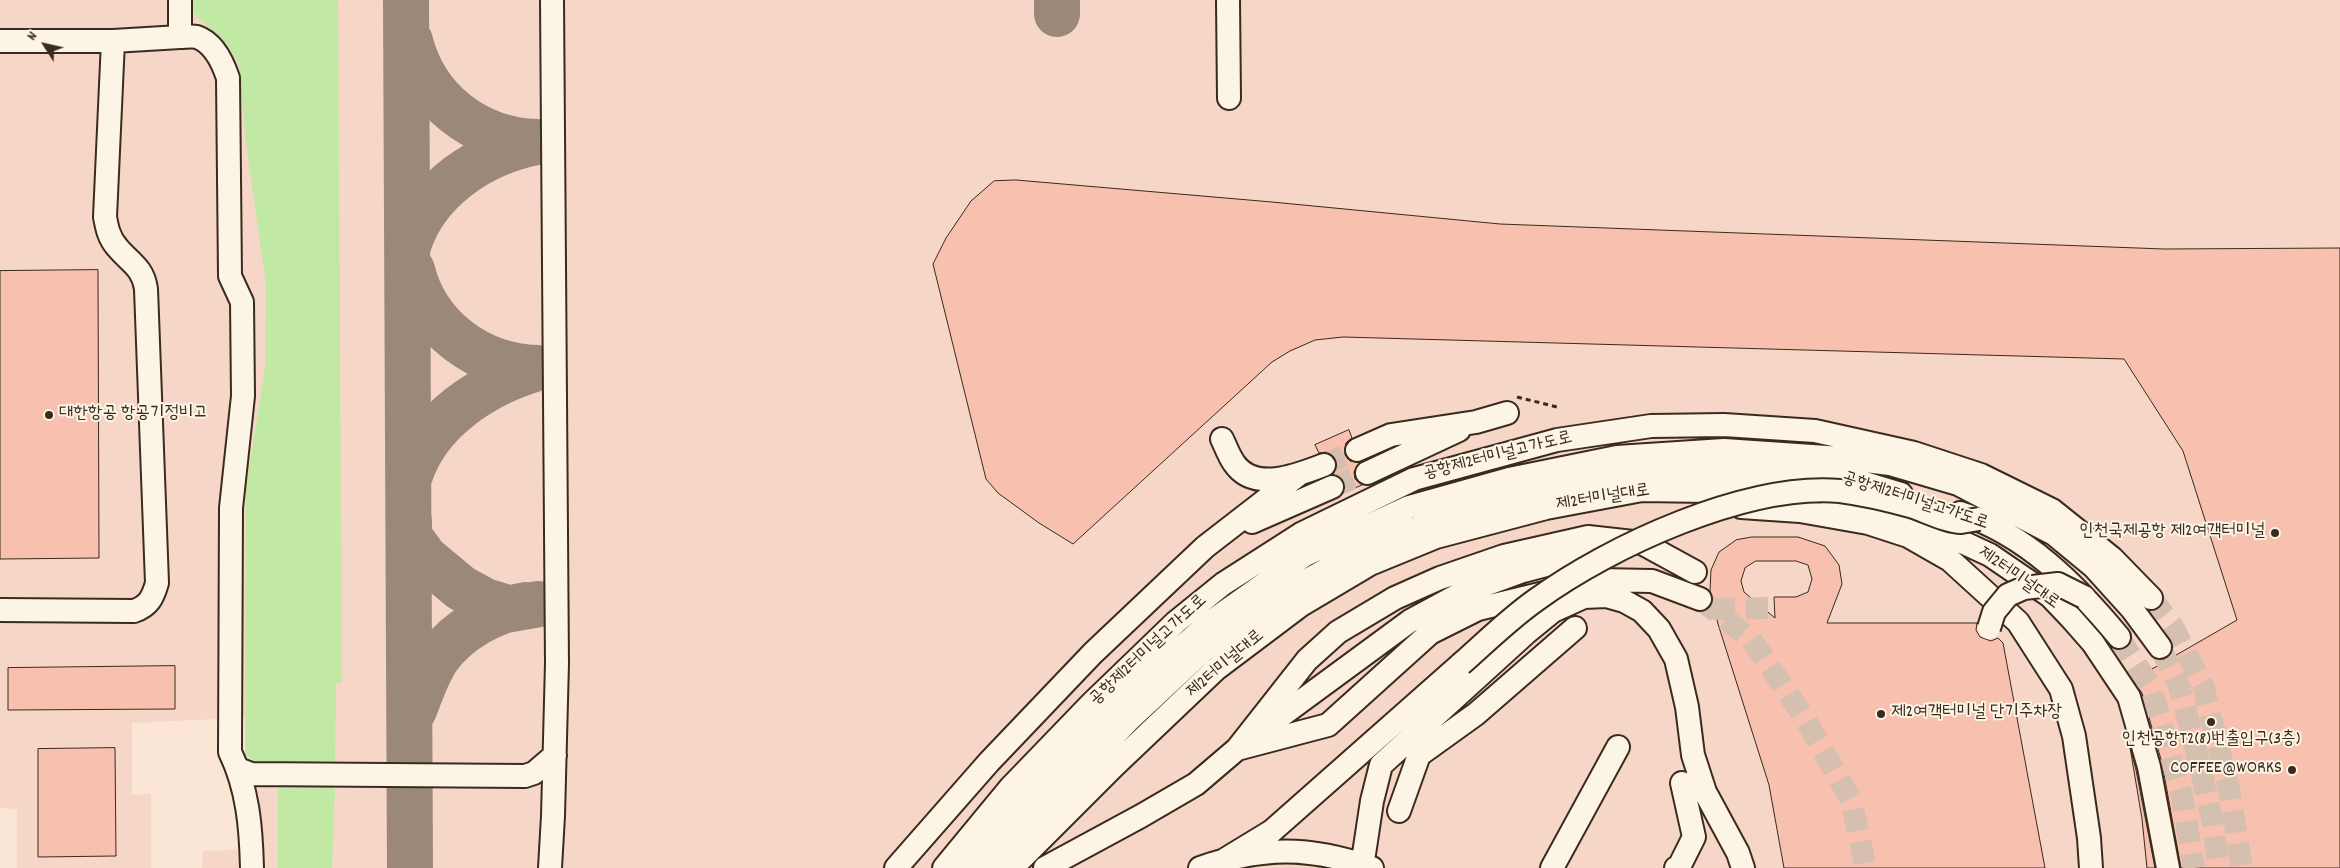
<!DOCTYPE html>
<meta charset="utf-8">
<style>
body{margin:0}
#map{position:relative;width:2340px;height:868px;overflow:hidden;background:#fbe5d4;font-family:Dekko,sans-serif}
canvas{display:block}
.north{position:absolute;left:20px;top:20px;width:50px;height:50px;-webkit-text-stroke:4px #fcf5e5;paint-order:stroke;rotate:305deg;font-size:14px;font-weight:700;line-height:20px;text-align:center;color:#3b2a1e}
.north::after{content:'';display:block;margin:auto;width:18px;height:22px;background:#3b2a1e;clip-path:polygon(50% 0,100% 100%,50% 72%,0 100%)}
</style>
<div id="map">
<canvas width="2340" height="868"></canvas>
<div class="north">N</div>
</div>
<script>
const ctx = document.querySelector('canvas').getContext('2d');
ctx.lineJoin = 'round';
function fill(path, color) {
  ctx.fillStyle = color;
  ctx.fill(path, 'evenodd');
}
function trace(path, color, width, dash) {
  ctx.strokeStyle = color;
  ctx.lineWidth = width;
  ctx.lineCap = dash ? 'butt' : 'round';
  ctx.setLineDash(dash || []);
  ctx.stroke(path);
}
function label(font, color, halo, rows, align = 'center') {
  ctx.font = font + ' Dekko,"Poor Story",sans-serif';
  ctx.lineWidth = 4;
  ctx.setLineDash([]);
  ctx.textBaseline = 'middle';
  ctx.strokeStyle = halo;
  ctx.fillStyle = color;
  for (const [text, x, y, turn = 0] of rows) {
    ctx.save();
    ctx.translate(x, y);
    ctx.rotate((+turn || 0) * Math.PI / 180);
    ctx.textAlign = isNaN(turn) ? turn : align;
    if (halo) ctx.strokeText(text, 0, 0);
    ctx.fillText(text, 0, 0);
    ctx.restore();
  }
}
fill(new Path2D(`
 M0,0H2340V868H202L203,851L257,849L259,717L132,723V795L151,794V868H17V809L0,808Z`), '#f6d6c6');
fill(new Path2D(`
 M191,0H338L342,683H336L335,761H254L245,755L246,487L265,368L266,285L247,151L238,62L223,41L194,14Z
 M335,786L332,868H278V787Z`), '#c2e9a3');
trace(new Path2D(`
 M406,0L410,868
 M1057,0V14
 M410,41C425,101 476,140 537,142
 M408,246C425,190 480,153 537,142
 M412,270C426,328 479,367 538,368
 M409,478C426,421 483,384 538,368
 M409,521V536L425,558L461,588L485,601L511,609L539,604
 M414,710C421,692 427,673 438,657C458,630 493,610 526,605`), '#9b8879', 46);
const building = new Path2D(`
 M1016,180L1272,202L1500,224L2164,249L2340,248V868H2181L2162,763L2142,693L2133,680L2237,620L2183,451L2124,359L1343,337L1315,340L1290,351L1272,362L1073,544L1039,523L998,493L986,479L933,264L946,238L971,201L994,181Z
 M98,270L99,558L0,559V271Z
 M1349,430L1352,438L1346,443L1345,455L1350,461L1360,462L1354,472L1355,479L1362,485L1343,493L1344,481L1339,476L1333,474L1337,468L1336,460L1327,452L1319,453L1315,445Z
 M1752,537H1798L1825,546L1839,565L1842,584L1827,623H1977L1976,630L1980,637L1991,641L1998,638L2003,643L2045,868H1784L1769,785L1718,624L1710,591L1711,570L1719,552L1736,540ZM1756,561H1796L1808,565L1812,579L1808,592L1796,597H1774L1775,618L1744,592L1741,581L1745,568Z
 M175,666V709L8,710V668Z
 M2130,747L2136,770L2155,868H2147L2142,819Z
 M115,748L116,856L38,857V749Z`);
fill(building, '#f8c0ae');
trace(building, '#3b2a1e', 1);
trace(new Path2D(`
 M1324,465L1357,450
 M1332,487L1367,473
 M2151,598L2172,625L2203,685L2230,793L2242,868
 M1700,599L1751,639L1807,722L1851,800L1866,868
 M1713,609L1775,608
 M2119,637L2151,688L2182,796L2194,868
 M2160,647L2179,686L2194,741L2212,819L2219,868`), '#d5c0b0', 22, [22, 11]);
const minor = new Path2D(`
 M180,0V37C185,37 192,36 197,37C214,43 223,63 228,78L230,276L242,302L243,396L231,508L230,752C248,789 251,828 252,868
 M1228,0L1229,98
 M0,41H113L180,37
 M1222,439C1226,447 1229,456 1234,463C1254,493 1298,475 1324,465
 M1357,450L1391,435L1476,422L1507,413
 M1367,473L1459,430
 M1831,500L1906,516L1990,555L2050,596L2071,618L2093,643L2129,697L2149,767L2168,868
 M1736,503L1741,507L1800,511L1868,523L1908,536L1950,560L2018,622L2061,689L2074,736L2089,838L2091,868
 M1960,513C2026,534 2076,585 2119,637
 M1252,522L1332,487
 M0,610L134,611C149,606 153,597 157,583L146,289C143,267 129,262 117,247C109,238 107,228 105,217L113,41
 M1259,732L1410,621L1460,594L1523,571L1584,555
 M1237,749L1328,725L1430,633L1478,609L1598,580L1652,581L1700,599
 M238,769L251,774L525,776L534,773L555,755
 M1399,811L1419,755L1476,714L1575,628
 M1364,854L1372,801L1381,765L1526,633L1553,611L1584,597L1606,596L1624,601L1642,611L1659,629L1676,659L1687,707L1693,755L1705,792L1738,853L1743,868
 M1226,859L1272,831L1461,664
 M550,868L553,816L557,663L552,0
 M896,868L989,762L1093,653L1205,547L1298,475
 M944,868L1010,788L1092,703L1176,622L1223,584L1301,534L1414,479L1557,440L1651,426L1724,425L1815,431L1914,453L1981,475L2052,510L2112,558L2151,598
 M965,868L1080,744L1135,688L1209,623L1305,555L1409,507L1509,479L1617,457L1724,450L1841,458L1890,464L1958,484L2054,534L2094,567L2132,609L2160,647
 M989,868L1128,721L1203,651L1291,589L1363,549L1429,523L1561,486L1644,475L1755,471L1848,478L1901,494
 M1012,868L1114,766L1216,669L1301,605L1370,564L1436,537L1546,508L1642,490L1774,492
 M1045,868L1141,816L1196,784L1237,749L1307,660L1338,632L1395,598L1440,578L1504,556L1588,537L1642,543L1695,572
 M1200,868C1262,846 1310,846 1372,868
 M1552,868L1618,747
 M1676,868L1679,867L1694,837L1682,783`);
trace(minor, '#3b2a1e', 26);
trace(new Path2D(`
 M1517,397L1557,407`), '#3b2a1e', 3, [5, 4]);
trace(minor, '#fcf5e5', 22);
const minorBridge = new Path2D(`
 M1989,628L1994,612L2008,595L2024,588L2058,584L2084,597
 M1461,664C1486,642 1509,619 1536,600C1610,546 1747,483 1840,491C1863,494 1889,500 1910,506C1924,510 1947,522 1961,522C1967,521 1973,520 1979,519`);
trace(minorBridge, '#3b2a1e', 26, []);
trace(minorBridge, '#fcf5e5', 22);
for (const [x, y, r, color] of [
 [49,415,5,"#3b2a1e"],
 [2275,533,5,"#3b2a1e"],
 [1881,714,5,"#3b2a1e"],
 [2211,722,5,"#3b2a1e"],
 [2292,770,5,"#3b2a1e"]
]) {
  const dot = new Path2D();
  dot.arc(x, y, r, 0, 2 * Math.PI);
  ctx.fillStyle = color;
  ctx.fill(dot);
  trace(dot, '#fcf5e5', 2);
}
label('18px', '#3b2a1e', '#fcf5e5', [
 ["대한항공 항공기정비고",59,415],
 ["인천국제공항 제2여객터미널",2265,533,"right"],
 ["제2여객터미널 단기주차장",1891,714],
 ["인천공항T2(8)번출입구(3층)",2211,741,"center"],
 ["COFFEE@WORKS",2282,770,"right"]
], 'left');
label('18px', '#3b2a1e', '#fcf5e5', [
 ["공항제2터미널고가도로",1498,457,-14],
 ["제2터미널대로",1603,499,-9],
 ["공항제2터미널고가도로",1915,502,18],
 ["제2터미널대로",2018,579,35],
 ["공항제2터미널고가도로",1149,651,-43],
 ["제2터미널대로",1226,665,-40]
]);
</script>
